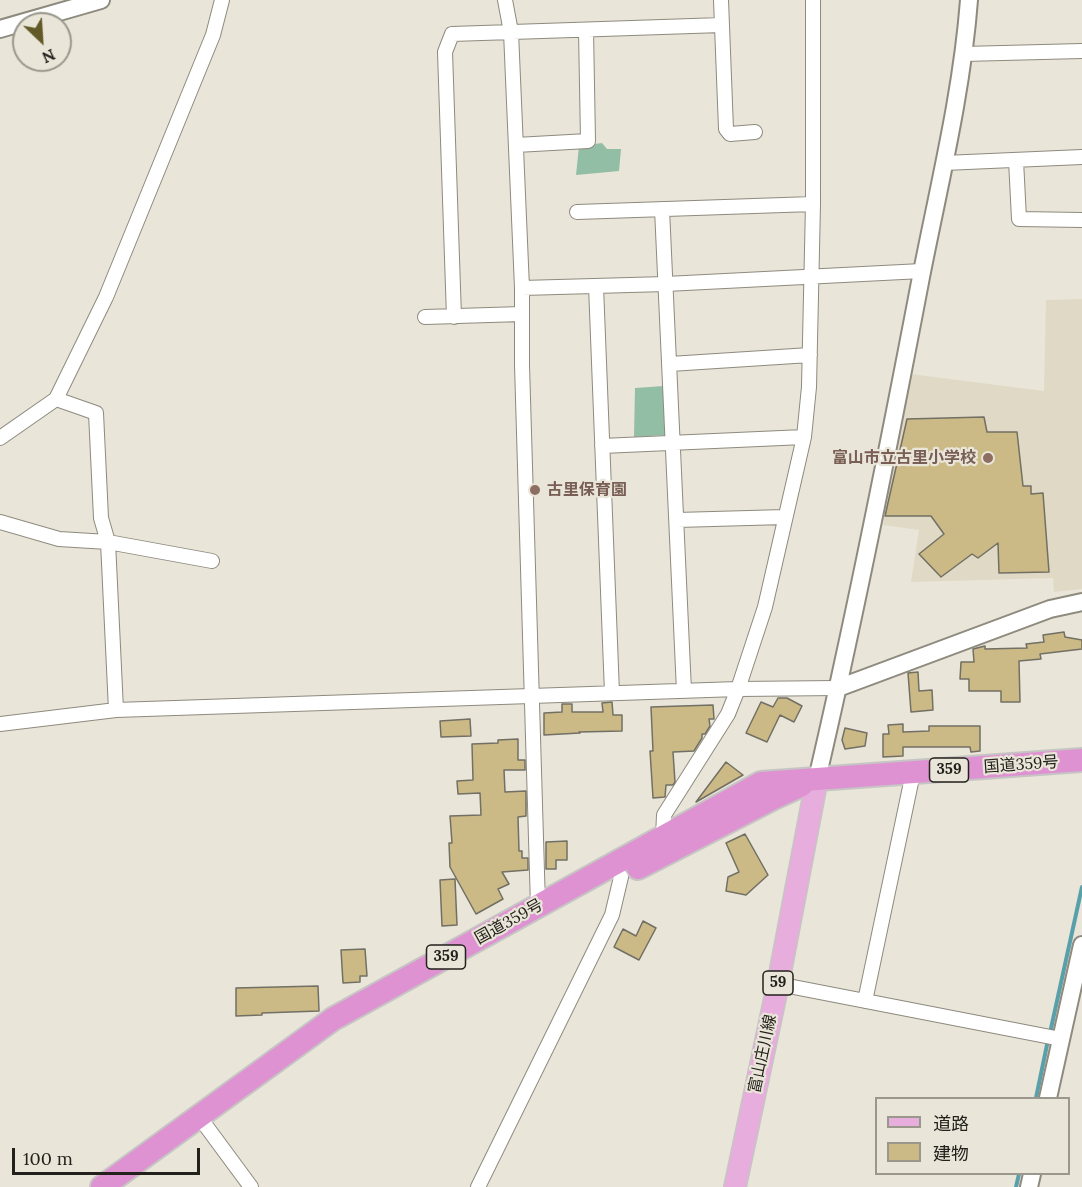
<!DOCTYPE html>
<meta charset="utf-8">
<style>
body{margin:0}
#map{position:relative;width:1082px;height:1187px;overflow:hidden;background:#e9e5d8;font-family:Lora,"Noto Sans JP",serif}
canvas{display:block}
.legend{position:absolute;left:875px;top:1097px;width:195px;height:78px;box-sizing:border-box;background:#e9e5d8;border:2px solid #9a978d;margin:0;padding:8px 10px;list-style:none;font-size:18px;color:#23211c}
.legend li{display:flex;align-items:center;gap:12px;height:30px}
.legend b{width:30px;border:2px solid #9a978d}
.north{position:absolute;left:12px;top:12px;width:60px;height:60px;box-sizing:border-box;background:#e9e5d8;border:2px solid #9a978d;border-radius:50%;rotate:155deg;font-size:16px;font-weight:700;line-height:24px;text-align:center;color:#23211c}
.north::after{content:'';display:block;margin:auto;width:21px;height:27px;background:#615926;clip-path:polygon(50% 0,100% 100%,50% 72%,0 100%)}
.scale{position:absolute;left:12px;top:1148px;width:188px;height:27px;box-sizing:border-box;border:3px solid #23211c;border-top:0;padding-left:8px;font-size:18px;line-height:21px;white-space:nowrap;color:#23211c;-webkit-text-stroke:4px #e9e5d8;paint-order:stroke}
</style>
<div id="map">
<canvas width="1082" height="1187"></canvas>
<ul class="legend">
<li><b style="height:8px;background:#e6addd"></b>道路</li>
<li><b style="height:16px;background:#ccba86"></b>建物</li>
</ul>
<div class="north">N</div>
<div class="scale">100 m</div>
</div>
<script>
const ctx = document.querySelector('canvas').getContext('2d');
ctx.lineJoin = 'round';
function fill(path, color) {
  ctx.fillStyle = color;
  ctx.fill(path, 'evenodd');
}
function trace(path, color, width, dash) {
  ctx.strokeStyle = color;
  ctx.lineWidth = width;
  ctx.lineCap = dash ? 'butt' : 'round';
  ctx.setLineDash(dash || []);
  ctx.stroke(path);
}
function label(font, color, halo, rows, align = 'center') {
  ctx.font = font + ' Lora,"Noto Sans JP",serif';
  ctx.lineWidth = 4.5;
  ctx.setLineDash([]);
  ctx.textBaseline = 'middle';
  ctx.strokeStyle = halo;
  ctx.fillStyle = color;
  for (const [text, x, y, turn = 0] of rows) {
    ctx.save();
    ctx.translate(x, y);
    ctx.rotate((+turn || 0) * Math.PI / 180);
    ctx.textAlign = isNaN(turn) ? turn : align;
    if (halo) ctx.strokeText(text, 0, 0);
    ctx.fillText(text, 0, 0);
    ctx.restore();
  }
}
fill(new Path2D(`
 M1082,299V589L1054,592L1053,578L911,582L919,530L883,525L910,374L1044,391L1046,300Z`), '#e0d9c5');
fill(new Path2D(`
 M602,143L607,149H621L619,171L576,175L579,146Z
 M664,386L665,435L634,437L635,388Z`), '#93bea6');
trace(new Path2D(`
 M1050,1033L1082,887
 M1036,1098L1048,1040
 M1016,1187L1019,1174`), '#5aa0aa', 4);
const building = new Path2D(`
 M984,417L987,432H1017L1023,486H1031V494L1043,493L1049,572L999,573L998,543L978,558L972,554L941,577L919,554L944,534L931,516H885L907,419Z
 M1064,632L1065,637L1082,640V649L1040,654L1041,659L1019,661L1020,702H1001V691H969V679H960L961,662H974L973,649L985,646V649L1027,648L1026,644L1044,642L1043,635Z
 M918,672L919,691L932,690L933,710L911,712L908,673Z
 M778,698H787L802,706L794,722L780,715L767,742L746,733L761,702L773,707Z
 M612,702L613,715H622V731L579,732L580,733L544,735V713L562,712V704H572V712H603L602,703Z
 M713,705L714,719H709L710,726L705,734H702V738L694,751L673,752L675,782L673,785H666L665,797L653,798L650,751H653L651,707Z
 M470,719L471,736L441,737L440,721Z
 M903,724V732L929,731V726H980V751L971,752L970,747H903V756L883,757V734H889L888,725Z
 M845,728L867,733L865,746L845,749L842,740Z
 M518,739V760H525V770H504L505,792L526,791V816L518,817L519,851H522V858H528V870L502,872L509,884L498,889L503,899L476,914L450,867L449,843H452L450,816L481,815L480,793L458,794L457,781L473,780L472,744L498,743V740Z
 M726,762L743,775L696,802Z
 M745,834L768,875L746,895L726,891L728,877L739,872L726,843Z
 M567,841V860H556V869H546V842Z
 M455,879L457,925L442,926L440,880Z
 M643,921L656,928L639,960L614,947L623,929L636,936Z
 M365,949L367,976H360V982L343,983L341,950Z
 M318,986L319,1011L262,1013V1015L236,1016V988Z`);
fill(building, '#ccba86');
trace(building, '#726f64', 1.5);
const minor = new Path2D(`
 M505,0L511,32L522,288V365L538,906
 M721,0L726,129L730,134L755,132
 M963,54L1082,51
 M516,145L588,141L586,30
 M1016,160L1019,219L1082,220
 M944,163L1082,157
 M662,209L684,691
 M577,212L813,204
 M596,286L612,693
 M522,288L666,284L922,271
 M425,317L522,314
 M454,317L445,52L452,34L722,25
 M670,364L810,355
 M56,399L96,413L101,518L108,542L116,710
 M0,438L56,399L106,297L213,35L222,0
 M602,446L804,437
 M677,520L785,517
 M0,522L59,539L108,542L212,561
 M0,724L116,710L738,689L838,688
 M663,837L664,815L728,714L738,689L765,607L804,437L809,387L813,204V0
 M778,984L1061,1039
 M865,1001L913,773
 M206,1126L251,1187
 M478,1187L612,915L621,877`);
const tertiary = new Path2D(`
 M0,29L101,0
 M838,688L1050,609L1082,602
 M817,779C856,612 889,445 921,277C939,185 962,93 969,0
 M1048,1098L1082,945
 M1029,1187L1032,1174`);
const primary = new Path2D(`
 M735,1187L778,984L817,779`);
const trunk = new Path2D(`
 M638,868L774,798L802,785
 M102,1187L333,1019L761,783L1082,760`);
trace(minor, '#8e8a7e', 16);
trace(tertiary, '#8e8a7e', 20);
trace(primary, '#c6c5c4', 24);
trace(trunk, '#c6c5c4', 26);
trace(minor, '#fff', 14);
trace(tertiary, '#fff', 16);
trace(primary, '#e6addd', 21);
trace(trunk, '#de92d2', 22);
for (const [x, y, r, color] of [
 [988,458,6,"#8d6e63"],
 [535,490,6,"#8d6e63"]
]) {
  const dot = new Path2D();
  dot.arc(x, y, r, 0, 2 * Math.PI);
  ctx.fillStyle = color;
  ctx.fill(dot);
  trace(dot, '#e9e5d8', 2);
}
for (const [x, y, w] of [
 [949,770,39],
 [446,957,39],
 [778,983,30]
]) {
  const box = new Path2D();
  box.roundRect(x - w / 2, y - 12, w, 24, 4.5);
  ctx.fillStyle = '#e9e5d8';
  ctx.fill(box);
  trace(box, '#23211c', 1.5);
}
label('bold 15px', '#23211c', null, [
 ["359",949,770],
 ["359",446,957],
 ["59",778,983]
]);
label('bold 16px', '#785e54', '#e9e5d8', [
 ["富山市立古里小学校",976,458],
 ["古里保育園",547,490,"left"]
], 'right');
label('16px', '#23211c', '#e9e5d8', [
 ["国道359号",1021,765,-4],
 ["国道359号",509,922,-29],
 ["富山庄川線",763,1054,-78]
]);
</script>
